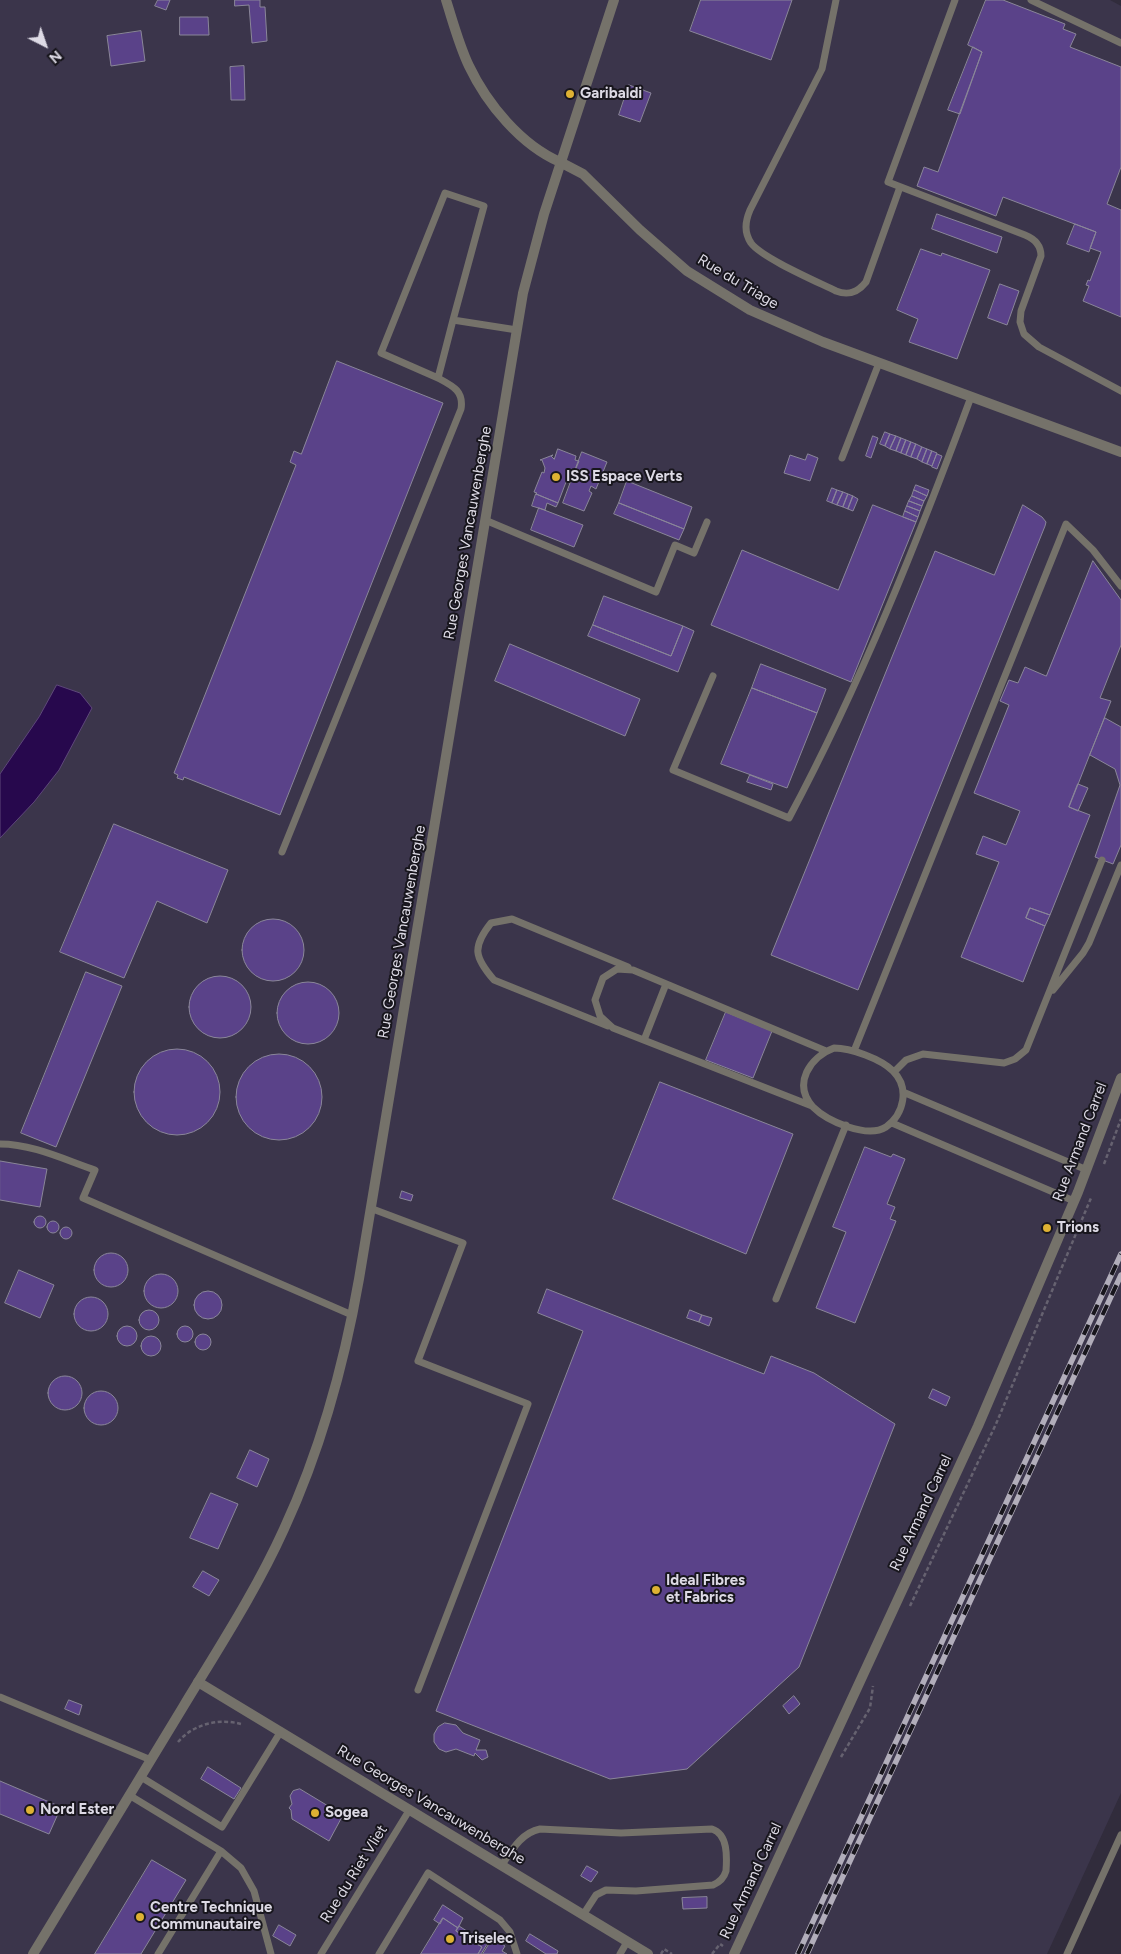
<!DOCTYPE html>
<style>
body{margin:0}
#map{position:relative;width:1121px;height:1954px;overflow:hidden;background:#312c3c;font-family:Figtree,sans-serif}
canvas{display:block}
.north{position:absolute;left:20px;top:20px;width:50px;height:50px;-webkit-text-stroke:4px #18161d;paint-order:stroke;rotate:139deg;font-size:14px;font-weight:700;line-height:20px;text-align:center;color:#dddae5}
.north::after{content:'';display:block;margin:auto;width:18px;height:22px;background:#dddae5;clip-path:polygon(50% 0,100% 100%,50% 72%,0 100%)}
</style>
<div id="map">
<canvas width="1121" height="1954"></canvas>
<div class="north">N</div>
</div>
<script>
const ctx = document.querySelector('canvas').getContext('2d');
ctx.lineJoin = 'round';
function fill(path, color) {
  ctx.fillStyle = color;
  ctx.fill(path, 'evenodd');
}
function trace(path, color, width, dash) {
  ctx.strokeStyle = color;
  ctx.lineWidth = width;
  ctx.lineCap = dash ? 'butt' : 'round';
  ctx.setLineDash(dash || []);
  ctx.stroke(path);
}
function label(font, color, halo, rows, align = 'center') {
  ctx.font = font + ' Figtree,sans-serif';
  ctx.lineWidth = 4;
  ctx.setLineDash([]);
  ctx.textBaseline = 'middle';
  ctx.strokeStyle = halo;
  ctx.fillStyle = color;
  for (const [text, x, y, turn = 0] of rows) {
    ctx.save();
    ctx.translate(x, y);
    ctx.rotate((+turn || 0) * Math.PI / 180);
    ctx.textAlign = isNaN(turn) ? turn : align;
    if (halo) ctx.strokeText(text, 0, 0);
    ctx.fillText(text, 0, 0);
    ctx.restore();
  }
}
fill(new Path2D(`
 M0,0H1110L1121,6V1793L1047,1954H0V838L34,802L83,697L80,693L57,685L39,717L0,774Z`), '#3b354b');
const water = new Path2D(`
 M57,685L80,693L92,708L59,770L34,802L0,838V774L39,717Z`);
fill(water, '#27084d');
trace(water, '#5e477b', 1);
const building = new Path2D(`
 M158,0H170L166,10L155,6Z
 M235,0H260V7H265L267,41L252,43L249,5L235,6Z
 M701,0H792L771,60L690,31Z
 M986,0H1003L1065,24L1063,29L1076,34L1070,47L1121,67V167L1107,204L1121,210V317L1083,301L1089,286L1086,285L1088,280L1090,281L1101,252L1090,248L1096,232L1003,197L996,216L917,186L924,167L938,172L982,52L968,45Z
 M180,17H208L209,35H180Z
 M141,31L145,61L111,66L107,36Z
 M973,47L982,52L960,114L948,110Z
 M244,66L245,100H231L230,67Z
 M629,85L651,93L640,122L619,115Z
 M937,214L1002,237L997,253L932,229Z
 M1075,224L1096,232L1089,252L1067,244Z
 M921,249L941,256L942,253L990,270L957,359L909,342L918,319L897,310Z
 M1000,284L1019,291L1007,325L988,318Z
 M337,361L443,403L280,815L184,777L183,780L177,778L178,775L174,773L296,465L290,462L294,451L301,454Z
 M885,432L890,434L885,446L880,444Z
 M890,434L896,436L890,449L885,446Z
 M873,436L878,438L871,458L866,456Z
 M896,436L901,438L896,451L890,449Z
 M901,438L906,440L901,453L896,451Z
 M906,440L911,442L906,455L901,453Z
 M911,442L916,444L911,457L906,455Z
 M916,444L922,447L917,459L911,457Z
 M922,447L927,449L922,462L917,459Z
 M558,449L576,456L575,460L579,461L570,483L566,482L558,503L536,494L537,493L534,492L542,472L544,473L545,468L542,460H540L553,455L551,456L554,459Z
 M927,449L932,451L927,464L922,462Z
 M932,451L937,453L932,466L927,464Z
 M582,452L607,462L596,489L591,486L589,491L592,493L584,511L563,503Z
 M808,454L818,458L810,481L784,473L790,455L805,460Z
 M937,454L942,456L937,469L932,467Z
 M627,481L692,507L684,529L619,503Z
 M916,485L929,490L927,496L914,490Z
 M832,488L837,490L832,503L827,501Z
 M837,490L843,492L837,505L832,503Z
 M914,490L927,496L924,501L912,496Z
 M843,492L848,494L843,507L837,505Z
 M536,494L558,503L556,507L547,503L545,510L532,506Z
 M848,494L853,496L848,509L843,507Z
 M853,496L858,499L853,511L848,509Z
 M912,496L924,501L922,506L909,501Z
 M909,501L922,506L920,511L907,506Z
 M619,503L684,529L679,540L614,514Z
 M873,505L916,522L851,682L711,625L742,550L838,590Z
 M1023,505L1042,517L1046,522L1045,526L858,990L771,955L935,551L994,575Z
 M907,506L920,511L918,517L905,511Z
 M539,508L583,525L574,547L531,530Z
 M905,511L918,517L916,522L903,517Z
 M1093,561L1121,600V645L1100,698L1111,701L1069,807L1090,815L1050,915L1030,908L1026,918L1045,926L1023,982L961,957L999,862L976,854L983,836L1006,845L1020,811L974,793L1009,705L1000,701L1009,680L1018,683L1025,667L1046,676Z
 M604,596L683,626L671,656L593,625Z
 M593,625L671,656L683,626L694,631L678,672L588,636Z
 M510,644L640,699L625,736L495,681Z
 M761,664L826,689L817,713L752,688Z
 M752,688L817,713L787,788L721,764Z
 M1105,718L1121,727V845L1113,864L1095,857L1120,785L1115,769L1090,755Z
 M750,775L773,784L771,790L747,782Z
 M1078,784L1088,788L1078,811L1069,807Z
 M114,824L228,870L207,923L157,901L124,978L60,952Z
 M1030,908L1050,915L1045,926L1026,918Z
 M242 950a31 31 0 1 1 62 0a31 31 0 1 1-62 0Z
 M86,972L122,986L56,1147L21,1133Z
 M189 1007a31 31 0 1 1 62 0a31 31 0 1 1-62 0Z
 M277 1013a31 31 0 1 1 62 0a31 31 0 1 1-62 0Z
 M726,1012L772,1031L753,1078L706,1060Z
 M134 1092a43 43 0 1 1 86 0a43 43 0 1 1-86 0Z
 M236 1097a43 43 0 1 1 86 0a43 43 0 1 1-86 0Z
 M660,1082L793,1134L746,1254L613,1199Z
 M865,1147L891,1157L893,1154L905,1159L887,1204L895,1207L890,1219L896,1221L855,1323L816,1308L846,1232L833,1227Z
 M0,1161L47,1169L40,1207L0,1200Z
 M402,1191L413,1195L411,1201L400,1198Z
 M34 1222a6 6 0 1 1 12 0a6 6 0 1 1-12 0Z
 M47 1227a6 6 0 1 1 12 0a6 6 0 1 1-12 0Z
 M60 1233a6 6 0 1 1 12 0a6 6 0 1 1-12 0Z
 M94 1270a17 17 0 1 1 34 0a17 17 0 1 1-34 0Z
 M19,1270L54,1285L40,1318L5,1303Z
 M144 1291a17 17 0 1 1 34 0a17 17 0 1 1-34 0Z
 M547,1289L764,1374L771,1356L814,1373L895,1424L799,1667L687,1769L610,1779L436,1711L583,1331L538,1313Z
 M194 1305a14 14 0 1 1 28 0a14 14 0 1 1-28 0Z
 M74 1314a17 17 0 1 1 34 0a17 17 0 1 1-34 0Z
 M690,1310L702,1315L699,1322L687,1318Z
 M139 1320a10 10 0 1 1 20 0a10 10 0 1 1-20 0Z
 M702,1315L712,1318L709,1326L699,1322Z
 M177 1334a8 8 0 1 1 16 0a8 8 0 1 1-16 0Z
 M117 1336a10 10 0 1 1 20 0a10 10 0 1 1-20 0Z
 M195 1342a8 8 0 1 1 16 0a8 8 0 1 1-16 0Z
 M141 1346a10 10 0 1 1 20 0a10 10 0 1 1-20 0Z
 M48 1393a17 17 0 1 1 34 0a17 17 0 1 1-34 0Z
 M933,1389L950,1397L946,1406L929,1398Z
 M84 1408a17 17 0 1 1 34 0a17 17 0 1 1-34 0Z
 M250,1450L269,1459L257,1487L237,1478Z
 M211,1493L238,1504L218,1549L190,1538Z
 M203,1571L219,1580L209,1596L193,1587Z
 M794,1696L800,1704L789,1714L783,1706Z
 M69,1700L82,1705L79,1715L65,1709Z
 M445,1723L456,1725L463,1733L480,1740L476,1750H486L488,1757L482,1760L475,1753L474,1756L456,1749L446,1752L439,1749L434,1742V1734L438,1727Z
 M208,1767L241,1788L234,1799L201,1779Z
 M0,1781L61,1807L49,1834L0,1814Z
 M300,1789L343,1815L329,1841L292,1819L291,1810L289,1808L292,1804L290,1796L293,1791Z
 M152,1860L186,1880L141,1954H95Z
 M587,1866L598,1872L591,1882L581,1876Z
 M707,1897V1908L683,1909L682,1898Z
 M443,1905L463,1918L458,1928L443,1918L440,1924L434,1920Z
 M443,1918L458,1928L456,1931L482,1947L478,1954H421Z
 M279,1925L296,1935L290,1946L273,1936Z
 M459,1926L487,1944L481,1954H478L482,1947L456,1931Z
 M530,1934L558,1951L557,1954H546L526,1941Z
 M493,1938L505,1946L502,1951L507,1954H483Z`);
fill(building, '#5a4289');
trace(building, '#8a8699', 1);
trace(new Path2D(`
 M1104,1164L1121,1119
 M910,1606L996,1424L1091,1198
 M178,1742C193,1724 219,1718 241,1724
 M841,1757L870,1708L873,1686
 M661,1954L664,1949L672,1954
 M712,1954L720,1944L723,1946`), '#666270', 2.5, [4, 2.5]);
trace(new Path2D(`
 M836,0L822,69L750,210C745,222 744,232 751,243C762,258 818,282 836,291C849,296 858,292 866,282L900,187
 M955,0L888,182L1025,235C1035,239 1041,245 1041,256L1021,311L1020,322L1024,334L1039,347L1121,391
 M1031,0L1121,43
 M453,320L438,378L381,353L445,193L484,206L453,320L517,330
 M842,458L879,363
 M485,520L656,592L675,545L694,553L707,522
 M713,676L673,770L789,818C861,683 918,540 971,397
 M282,852L461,409C464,391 453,386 438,378
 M1053,990L1083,953L1089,943L1121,865
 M608,1026L494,980C474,957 472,947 491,923L512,919L628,967
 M644,1040L666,984
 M834,1048C851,1048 881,1059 893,1071C910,1088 904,1114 886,1127C867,1139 827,1121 813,1107C792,1084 810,1057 834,1048Z
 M854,1051L1066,524L1093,550L1121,586
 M894,1072L906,1060L923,1054L1004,1063L1015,1059L1026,1050L1102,860
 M903,1092L1087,1170
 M812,1106L613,1028L600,1016L595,1000L603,978L617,969L633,970L826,1051
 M892,1123L1074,1201
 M0,1144C33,1144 65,1160 95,1170L83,1198L352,1315
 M370,1208L463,1243L418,1361L528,1404L418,1690
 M776,1299L846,1125
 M0,1697L151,1760
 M141,1777L222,1827L281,1731
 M129,1795L221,1851L241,1868L254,1891L271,1954
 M502,1865C512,1850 521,1833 540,1829L621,1833L712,1829C728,1834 727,1857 726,1871C724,1878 720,1882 713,1885L636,1891L606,1890L596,1895L583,1915
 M158,1954L221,1851
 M321,1954L410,1809
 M379,1954L428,1873L500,1920L510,1932L517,1954
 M620,1954L627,1942
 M1067,1954L1121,1835`), '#75726a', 7);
trace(new Path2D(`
 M446,0C453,22 459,45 469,66C487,104 521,145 560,162
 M198,1682L648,1954`), '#75726a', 10);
trace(new Path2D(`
 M560,162L583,174L640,230L687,271L750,310L823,342L1121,452
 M33,1954C83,1872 133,1789 183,1707C218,1649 256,1591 284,1529C321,1449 344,1365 359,1279L523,293L544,214L614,0
 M734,1954L978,1426L1078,1192L1121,1078`), '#75726a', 10);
const rail = new Path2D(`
 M798,1954L1121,1254
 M807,1954L1121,1275`);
trace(rail, '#b1adba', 5.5);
trace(rail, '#18161d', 4, [11]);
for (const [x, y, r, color] of [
 [570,94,5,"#deb133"],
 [556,477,5,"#deb133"],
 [1047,1228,5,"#deb133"],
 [656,1590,5,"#deb133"],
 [30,1810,5,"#deb133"],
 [315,1813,5,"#deb133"],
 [140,1917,5,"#deb133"],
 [450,1939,5,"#deb133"]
]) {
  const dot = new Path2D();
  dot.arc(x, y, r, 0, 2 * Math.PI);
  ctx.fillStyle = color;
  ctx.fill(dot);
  trace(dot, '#18161d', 2);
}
label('bold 15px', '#dddae5', '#18161d', [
 ["Garibaldi",580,94],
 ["ISS Espace Verts",566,477],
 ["Trions",1057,1228],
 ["Ideal Fibres",666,1581],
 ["et Fabrics",666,1598],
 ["Nord Ester",40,1810],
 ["Sogea",325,1813],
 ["Centre Technique",150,1908],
 ["Communautaire",150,1925],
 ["Triselec",460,1939]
], 'left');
label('15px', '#dddae5', '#18161d', [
 ["Rue du Triage",738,282,31],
 ["Rue Georges Vancauwenberghe",468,533,-80],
 ["Rue Georges Vancauwenberghe",402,932,-80],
 ["Rue Armand Carrel",1080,1142,-69],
 ["Rue Armand Carrel",921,1513,-65],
 ["Rue Georges Vancauwenberghe",431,1805,31],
 ["Rue du Riet Vliet",354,1874,-58],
 ["Rue Armand Carrel",751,1881,-65]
]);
</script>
